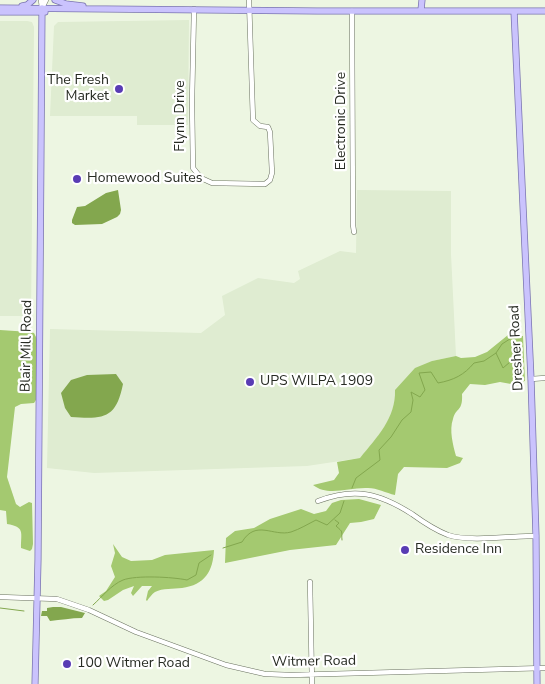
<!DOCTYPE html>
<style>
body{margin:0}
canvas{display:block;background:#edf6e2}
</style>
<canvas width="545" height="684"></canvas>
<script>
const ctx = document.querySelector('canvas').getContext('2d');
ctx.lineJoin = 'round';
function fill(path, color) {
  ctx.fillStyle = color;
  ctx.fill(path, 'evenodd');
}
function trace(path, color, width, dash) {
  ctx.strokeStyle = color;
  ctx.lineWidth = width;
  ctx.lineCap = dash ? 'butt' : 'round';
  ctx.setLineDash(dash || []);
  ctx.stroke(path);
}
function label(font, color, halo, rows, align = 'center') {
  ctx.font = font + ' "Nunito Sans",sans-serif';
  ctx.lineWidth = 4.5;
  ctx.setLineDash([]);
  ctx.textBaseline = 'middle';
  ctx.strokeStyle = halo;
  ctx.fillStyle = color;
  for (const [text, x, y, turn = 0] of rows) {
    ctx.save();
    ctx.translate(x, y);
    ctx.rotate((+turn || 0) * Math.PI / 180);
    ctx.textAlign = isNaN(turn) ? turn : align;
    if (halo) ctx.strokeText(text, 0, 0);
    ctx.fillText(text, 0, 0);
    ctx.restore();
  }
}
fill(new Path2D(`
 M189,20L188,125H137V116H50L54,26L58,22Z
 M0,21H27L32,22L34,27L31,316H0Z
 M357,190L451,191V254L456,356L432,361L396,404L384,429L360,458L307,466L94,473L47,468L50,329L201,333L225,315L222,296L258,278L294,283L300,279L298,271L340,251L356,253Z`), '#dfecd1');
fill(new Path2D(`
 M0,330L30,332L34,333L37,339L36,400L34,403L21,404L15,407L7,477L16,504L20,507L29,502L32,503L33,544L32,549L30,551L21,548C21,532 25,527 7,524L6,511L0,510Z
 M508,335L523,336L525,381L511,384L500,382L485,385L470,384L462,394C463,412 456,407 453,419C449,430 453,445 456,456L463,458L460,463L447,468L404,467L398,474L395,495C386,493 377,488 368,488C349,487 328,497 313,485L334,480L339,473L337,462L360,458C377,437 396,418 395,390L415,368L432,361L456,356L461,358L475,357L487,352Z
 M359,499L381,505L374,519L361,522L350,523L336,545L290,550L225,563L226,538L235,531L254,528L270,519L301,509L314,514L326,511L332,503L341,500Z
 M113,544L122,557L131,561L152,560L165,555L214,550C213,571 205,585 182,588C173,589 163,588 155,592C152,594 149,598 147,601L146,600L148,591L152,586H142L133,596L131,593L134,586L123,590L108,600L104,601L99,596L106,591L115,577L111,566L115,553Z`), '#a4c970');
fill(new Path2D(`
 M118,190L121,210L120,214L117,217L102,224L75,225L72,223V220L77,207L85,206L106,193Z
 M116,374L123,384C116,419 104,419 71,417L65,408L61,393L71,380L87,375Z
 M53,607H61L85,613L82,618C71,618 61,620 50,621L47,616H41L42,611H47V608Z`), '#83a74e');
trace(new Path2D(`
 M496,353L502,344L513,337L520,326
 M352,488L356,478L380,460L379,450L391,437L402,420L411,412L413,400L411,392L420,397L425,390L419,373L431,372L438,383C454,380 464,375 474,363L484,361L496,353L503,368L510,362
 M335,520L339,523L336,526C344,533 341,530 342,540
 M223,548L242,542C256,519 273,537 291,532C300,529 308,524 316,520L327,525L340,513L344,501
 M93,605C102,597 111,585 123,580C136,575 173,577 187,580L196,575L199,563L211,555
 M0,608L24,611`), '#83a74e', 1);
const minor = new Path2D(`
 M41,0L42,8
 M42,8L46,0
 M194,9L192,102L193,168L201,178L212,183L265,184L270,180L272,173L270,132L268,127L260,126L253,120L249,0
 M352,11L353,225L354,232
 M531,379L545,378
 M318,501C355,487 379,493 412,514C423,522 435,530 448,535C469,542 512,536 536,536
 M310,582L312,684
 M0,597L57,599L89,610L136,632L226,665L265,674L291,675L545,668`);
const major = new Path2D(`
 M55,0L66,4L83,6
 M22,6L27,5L33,0
 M0,8L317,11H545
 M421,10L422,0
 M514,11L531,379L536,536L537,684
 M0,12H45
 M35,684L38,560L42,8`);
trace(minor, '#6a7260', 5.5);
trace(major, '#7a74b0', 7);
trace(minor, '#fff', 4.5);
trace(major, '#cac3fd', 5.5);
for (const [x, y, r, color] of [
 [119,89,5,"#593cb4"],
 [77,179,5,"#593cb4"],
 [250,382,5,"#593cb4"],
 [405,550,5,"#593cb4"],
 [67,664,5,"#593cb4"]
]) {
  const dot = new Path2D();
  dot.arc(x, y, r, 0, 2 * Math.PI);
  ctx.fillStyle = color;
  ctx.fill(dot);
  trace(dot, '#fff', 2);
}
label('14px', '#272b23', '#fff', [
 ["The Fresh",109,81,"right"],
 ["Market",109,97,"right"],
 ["Homewood Suites",87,179],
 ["UPS WILPA 1909",260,382],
 ["Residence Inn",415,550],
 ["100 Witmer Road",77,664]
], 'left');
label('14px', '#272b23', '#fff', [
 ["Flynn Drive",181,116,-90],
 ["Electronic Drive",342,121,-90],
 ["Blair Mill Road",27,346,-89],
 ["Dresher Road",517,348,-93],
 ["Witmer Road",314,662,-1]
]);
</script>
